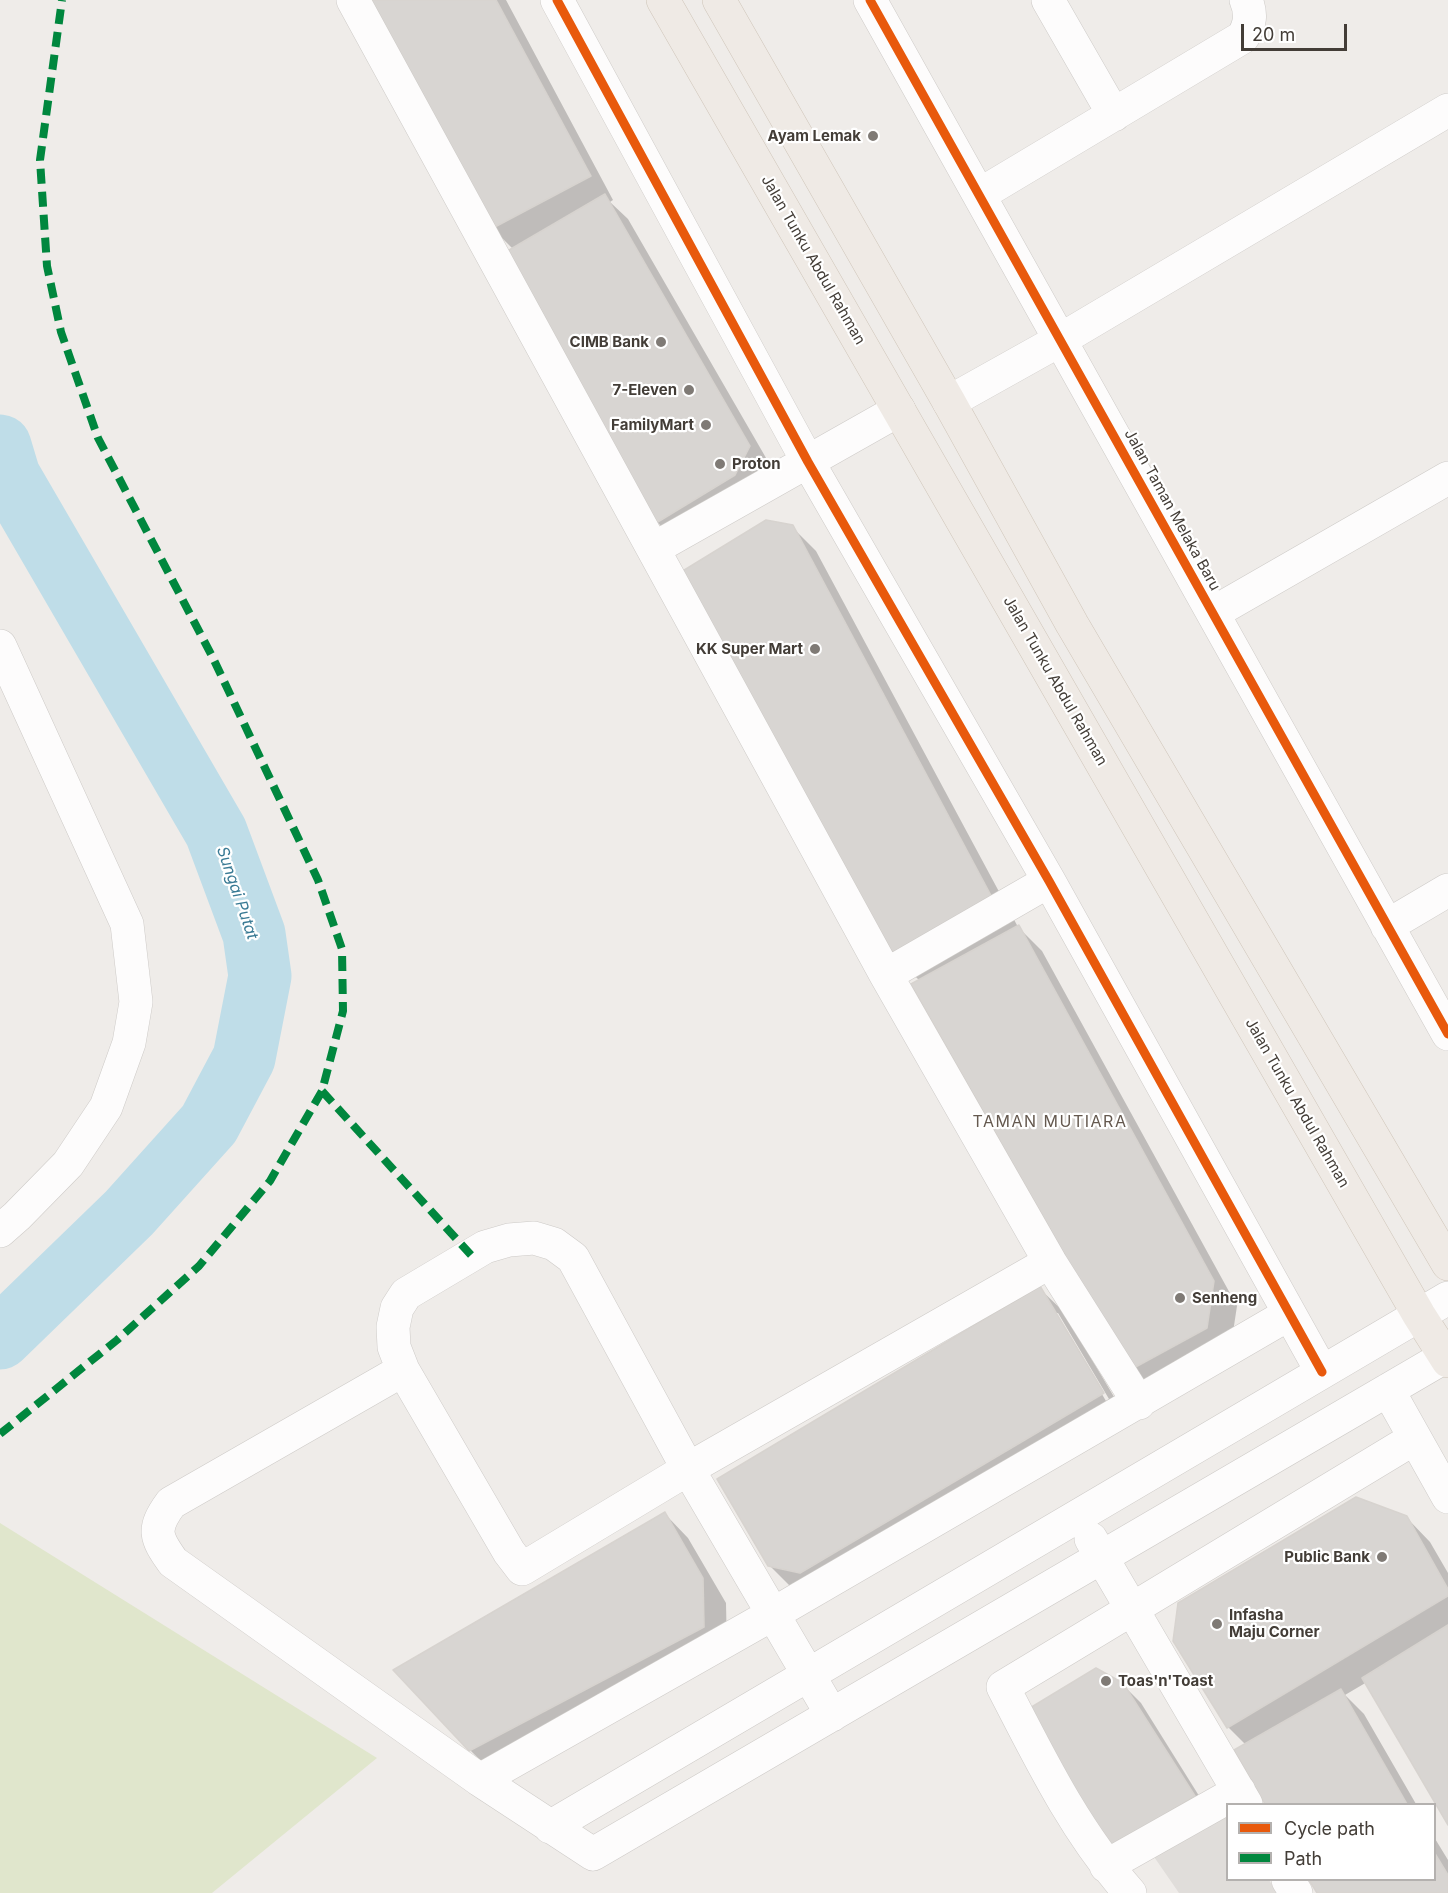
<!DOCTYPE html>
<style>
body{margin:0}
#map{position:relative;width:1448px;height:1893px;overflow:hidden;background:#efece9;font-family:Inter,sans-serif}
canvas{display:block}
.legend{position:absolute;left:1226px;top:1803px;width:210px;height:78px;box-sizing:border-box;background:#fff;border:2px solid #b4b1af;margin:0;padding:8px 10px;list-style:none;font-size:18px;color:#433d37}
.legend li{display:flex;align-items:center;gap:12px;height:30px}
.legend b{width:30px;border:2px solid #b4b1af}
.scale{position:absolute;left:1241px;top:24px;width:106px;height:27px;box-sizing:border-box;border:3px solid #433d37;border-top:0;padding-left:8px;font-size:18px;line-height:21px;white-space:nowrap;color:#433d37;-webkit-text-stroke:4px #fff;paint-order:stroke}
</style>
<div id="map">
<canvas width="1448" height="1893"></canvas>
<ul class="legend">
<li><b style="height:8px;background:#e8590c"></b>Cycle path</li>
<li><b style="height:8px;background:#00873e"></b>Path</li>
</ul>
<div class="scale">20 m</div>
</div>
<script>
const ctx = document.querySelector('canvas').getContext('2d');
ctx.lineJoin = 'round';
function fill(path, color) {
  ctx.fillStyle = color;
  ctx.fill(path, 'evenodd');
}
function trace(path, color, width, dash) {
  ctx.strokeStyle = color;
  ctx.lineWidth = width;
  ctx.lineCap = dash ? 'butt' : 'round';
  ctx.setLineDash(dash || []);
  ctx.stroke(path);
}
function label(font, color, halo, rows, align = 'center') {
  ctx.font = font + ' Inter,sans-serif';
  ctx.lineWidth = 4.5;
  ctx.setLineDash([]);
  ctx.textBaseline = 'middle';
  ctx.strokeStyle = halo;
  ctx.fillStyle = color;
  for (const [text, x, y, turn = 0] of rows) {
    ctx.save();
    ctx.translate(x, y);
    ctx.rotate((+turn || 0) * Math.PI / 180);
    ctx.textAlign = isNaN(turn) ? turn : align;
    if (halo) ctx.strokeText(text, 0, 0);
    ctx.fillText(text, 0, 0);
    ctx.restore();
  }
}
fill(new Path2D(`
 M0,1523L377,1758L212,1893H0Z`), '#e0e6cc');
fill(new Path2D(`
 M1227,1813L1228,1880H1269L1277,1893H1179L1150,1851Z`), '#e0ddda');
fill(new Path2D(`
 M370,0H506L613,200L610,202L628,219L773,470L681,546L657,522L513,249L492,228Z
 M792,527L816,551L1018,927L1042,951L1237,1306L1230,1352L1154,1392L1131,1369L920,981L897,959Z
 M1039,1288L1063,1311L1126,1417L793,1589L769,1565ZM1054,1313H1058L1109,1399L1106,1401Z
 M665,1514L688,1538L726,1603L727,1651L494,1774L470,1750Z
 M1406,1517L1430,1542L1448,1573V1822L1367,1682L1345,1695L1364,1714L1416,1804H1267L1236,1751L1246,1745L1228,1727L1174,1640Z
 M1122,1684L1141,1703L1211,1815L1130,1865Z
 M1434,1837L1448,1860V1893H1319L1311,1880H1434Z`), '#0003');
trace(new Path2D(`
 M0,446L9,476L216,832L254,934L260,976L244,1058L209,1124L129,1213L0,1338`), '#bfdde8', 63);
const building = new Path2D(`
 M368,0H496L591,176L491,229Z
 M605,194L750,446L735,475L656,523L504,253Z
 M766,520L793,525L995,903L896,959L681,572Z
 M1019,925L1214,1281L1207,1328L1130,1370L911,984Z
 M1040,1286L1104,1393L800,1573L768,1566L717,1479Z
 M1356,1497L1407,1516L1448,1589V1596L1227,1728L1173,1641L1178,1603Z
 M665,1512L703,1578L704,1627L469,1751L393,1670Z
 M1448,1625V1825L1362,1678Z
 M1096,1668L1123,1683L1195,1796L1111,1848L1025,1711Z
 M1341,1689L1407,1804H1265L1234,1750Z
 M1434,1852L1448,1875V1893H1317L1309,1880H1434Z`);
fill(building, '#d8d5d2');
trace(building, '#d7d3cf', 1.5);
const minor = new Path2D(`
 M353,0L886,975L1050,1262L1139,1403
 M557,0L808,462L1049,881L1322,1372
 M870,0L1448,1034
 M1048,0L1114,115
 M979,195L1243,37C1250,24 1252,14 1246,0
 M949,402L1060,340L1448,110
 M653,549L899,410
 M1213,613L1448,478
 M0,646L127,924L136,1002L129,1043L106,1107L68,1164L17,1216L0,1231
 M1387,926L1448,890
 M886,975L1049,881
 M403,1370L171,1503C152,1529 155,1537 173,1562L480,1780L593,1854L1448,1355
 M1388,1390L1448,1497
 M1091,1539L1246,1804
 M832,1715L688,1469L573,1258L554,1244L534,1238L509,1240L485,1247L406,1294L397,1308L393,1327L394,1347L403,1370L509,1552L522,1569L688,1469L1050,1262
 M480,1780L773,1614L1289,1314
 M550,1827L1448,1298
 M1106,1866L1239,1791
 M1288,1880L1296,1893
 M1130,1893C1076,1833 1040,1759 1003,1687L1415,1438`);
const major = new Path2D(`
 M663,0L1419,1315L1448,1361
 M719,0L949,402L1072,624L1448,1264`);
trace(minor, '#cdcac7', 34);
trace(major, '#cfc5b9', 34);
trace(minor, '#fdfcfc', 33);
trace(major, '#efeae5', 33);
trace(new Path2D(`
 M322,1091L471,1255
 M0,1434L117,1340L199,1266L270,1181L322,1091L343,1011L342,949L318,880L212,656L98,438L61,332L47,266L40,160L62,0`), '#00873e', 8, [15, 8]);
trace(new Path2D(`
 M557,0L808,462L1049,881L1322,1372
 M870,0L1448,1034`), '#e8590c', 9);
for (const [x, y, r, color] of [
 [873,136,6,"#7f7a75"],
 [661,342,6,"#7f7a75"],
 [689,390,6,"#7f7a75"],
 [706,425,6,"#7f7a75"],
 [720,464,6,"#7f7a75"],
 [815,649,6,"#7f7a75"],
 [1180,1298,6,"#7f7a75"],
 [1382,1557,6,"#7f7a75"],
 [1217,1624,6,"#7f7a75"],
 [1106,1681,6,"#7f7a75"]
]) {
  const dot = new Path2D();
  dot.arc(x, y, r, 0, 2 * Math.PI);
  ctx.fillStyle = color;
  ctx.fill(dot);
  trace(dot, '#fff', 2);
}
label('bold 15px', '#433d37', '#fff', [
 ["Ayam Lemak",861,136],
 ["CIMB Bank",649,342],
 ["7-Eleven",677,390],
 ["FamilyMart",694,425],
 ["Proton",732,464,"left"],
 ["KK Super Mart",803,649],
 ["Senheng",1192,1298,"left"],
 ["Public Bank",1370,1557],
 ["Infasha",1229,1615,"left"],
 ["Maju Corner",1229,1632,"left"],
 ["Toas'n'Toast",1118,1681,"left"]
], 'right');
label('15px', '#433d37', '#fff', [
 ["Jalan Tunku Abdul Rahman",813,260,60],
 ["Jalan Taman Melaka Baru",1172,510,61],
 ["Jalan Tunku Abdul Rahman",1055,681,60],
 ["Jalan Tunku Abdul Rahman",1297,1103,60]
]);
label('italic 16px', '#397a94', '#fff', [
 ["Sungai Putat",237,893,71]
]);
ctx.letterSpacing = '1.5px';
label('16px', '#65594f', '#fff', [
 ["TAMAN MUTIARA",1050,1122]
]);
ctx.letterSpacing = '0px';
</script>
